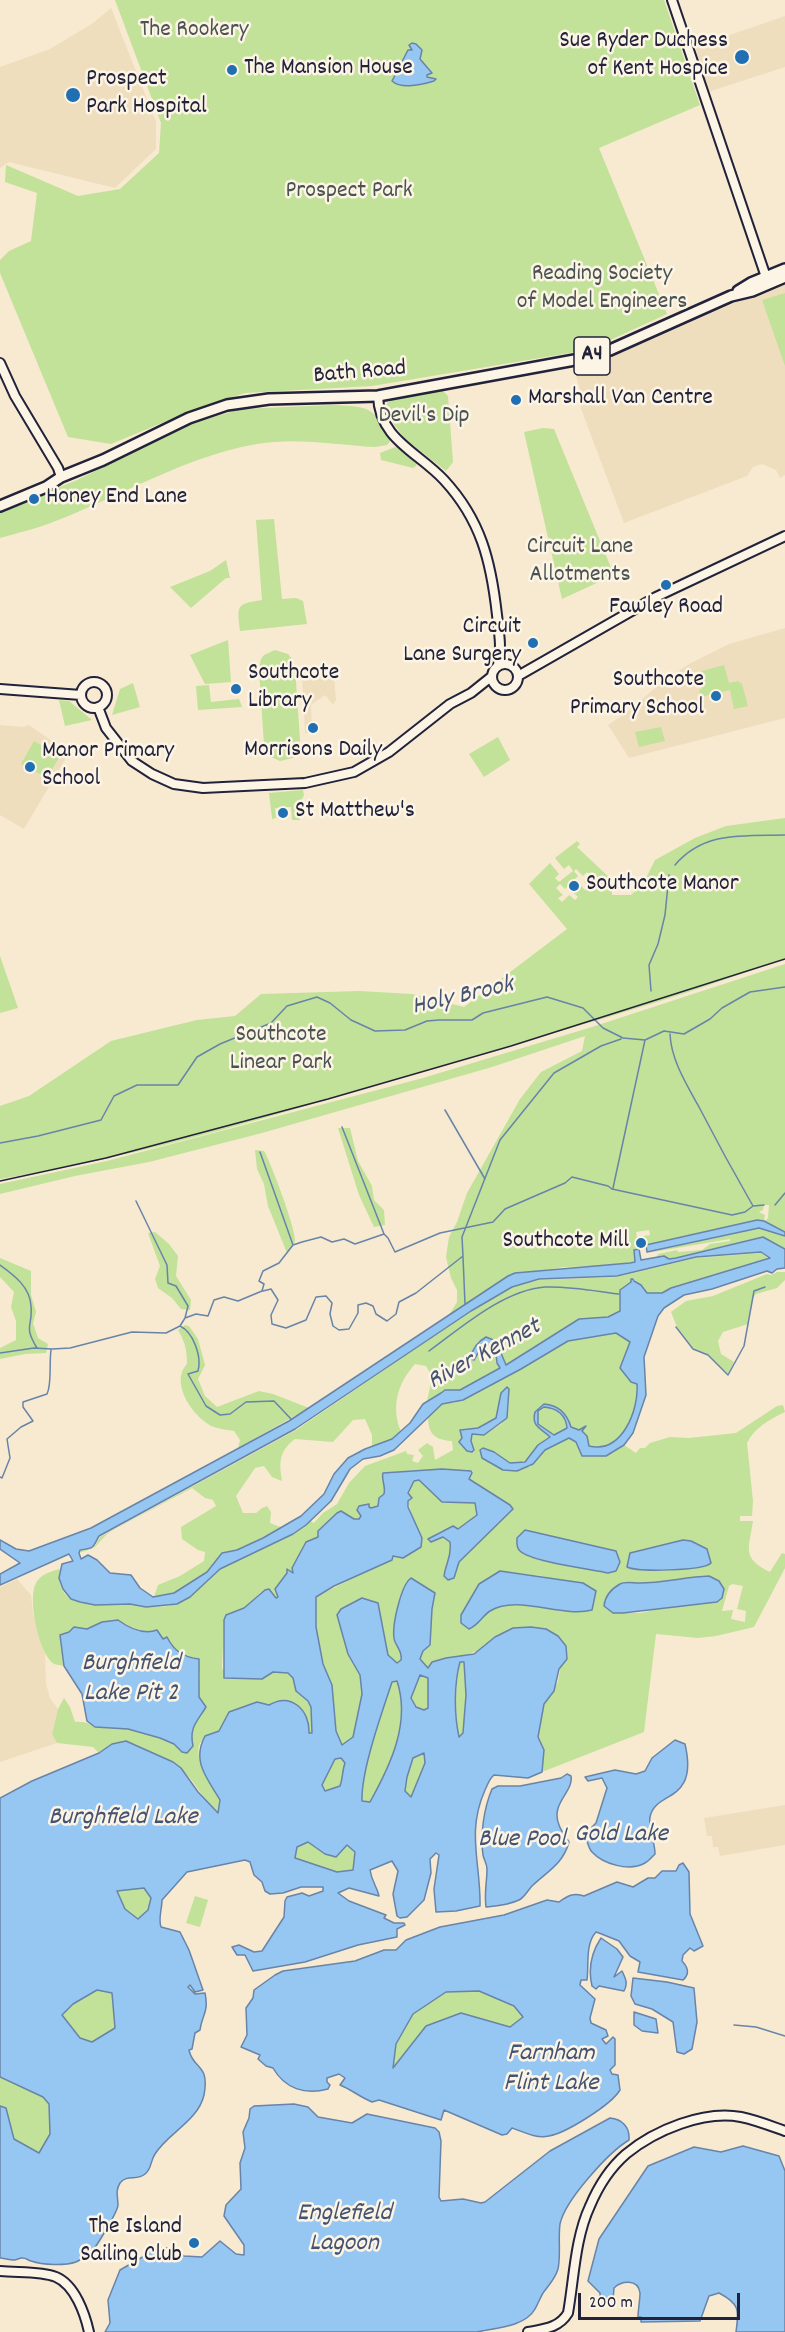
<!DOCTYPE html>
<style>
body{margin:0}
#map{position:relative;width:785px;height:2332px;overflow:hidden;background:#f7ead0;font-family:Dekko,sans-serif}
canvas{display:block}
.scale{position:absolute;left:578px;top:2293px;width:162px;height:27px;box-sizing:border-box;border:3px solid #22223b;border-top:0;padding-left:8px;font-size:18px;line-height:21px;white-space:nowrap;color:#22223b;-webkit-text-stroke:4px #fcf5e5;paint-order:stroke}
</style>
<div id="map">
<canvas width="785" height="2332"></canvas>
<div class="scale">200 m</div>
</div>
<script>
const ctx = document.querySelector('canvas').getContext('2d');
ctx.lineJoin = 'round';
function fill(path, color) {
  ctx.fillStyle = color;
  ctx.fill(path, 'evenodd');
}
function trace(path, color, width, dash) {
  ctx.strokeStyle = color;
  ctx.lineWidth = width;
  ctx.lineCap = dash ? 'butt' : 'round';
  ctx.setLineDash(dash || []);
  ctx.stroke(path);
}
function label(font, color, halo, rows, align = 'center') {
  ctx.font = font + ' Dekko,sans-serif';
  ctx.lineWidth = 5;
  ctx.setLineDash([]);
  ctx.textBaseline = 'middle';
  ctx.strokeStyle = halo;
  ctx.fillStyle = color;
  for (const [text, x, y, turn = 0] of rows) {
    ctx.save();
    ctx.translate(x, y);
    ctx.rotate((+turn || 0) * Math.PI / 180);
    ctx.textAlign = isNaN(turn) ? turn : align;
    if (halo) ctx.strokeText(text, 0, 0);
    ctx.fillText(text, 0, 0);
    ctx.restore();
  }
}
fill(new Path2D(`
 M111,8L156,122V149L115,188L9,162L0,168V67L50,49L93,23Z
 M785,16V67L708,92L695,47Z
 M785,284V475L780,478L776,470L762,464L753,467L747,476L624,523L580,406L582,397L574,368L623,352L748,297Z
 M785,628V718L629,758L608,725L631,709L663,681L689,664L729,644Z
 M329,673L334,676L336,700L333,705L325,695L311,705L312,733H305L302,675Z
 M0,725L23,727L29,725L69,753L24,829L0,815Z
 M17,1579L31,1595L33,1613L45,1653L46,1684L50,1698L58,1709L52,1734L57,1743L0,1762V1587Z
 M785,1805V1845L720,1856L718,1847H713L712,1836H707L704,1818Z`), '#efdebe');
fill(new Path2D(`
 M115,0H664L700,105L599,148L667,314L595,347L570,353L372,386L245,393L198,408L111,444L68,437L0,273V260L9,251L31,241L37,193L5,182L6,165L78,196L120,189L159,153L161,123Z
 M785,293V366L762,300Z
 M442,390L448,396L453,462L446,471L406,440L386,414L387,403L399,396Z
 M333,405C371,407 372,406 391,440L387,445L375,447C337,445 296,437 257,444C186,456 119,497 53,522C36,529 17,533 0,538V510L75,481L193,423L241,409Z
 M543,428L554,429L614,575L562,599L524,432Z
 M398,446L417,463L416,466L413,468L381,460L380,453Z
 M274,519L282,599L296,598L303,601L307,624L240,631C237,605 236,604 262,600L256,520Z
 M226,560L230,578H226L191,608L170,587L210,571Z
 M228,640L231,682L205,684L190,655Z
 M275,650L288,654L292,659L295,667L300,740L298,753L293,758L280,761L271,757L264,745L259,669L261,659L264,655Z
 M724,665L729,683L738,681L742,684L748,706L734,709L730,690L701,697L699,690L702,689L698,672Z
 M133,683L140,707L112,715L120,689Z
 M209,685L211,702L239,699L242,707L198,710L196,686Z
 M59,700L69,701L92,720L65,726Z
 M661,727L665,741L639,747L635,732Z
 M498,737L510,760L484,777L469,754Z
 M34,741L60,756L47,778L21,764Z
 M303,790L304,795L299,805L300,820H292L291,807L275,808L276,818L272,819L273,826L269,793Z
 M785,818V958C669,1002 549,1034 430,1069C289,1111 146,1156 0,1179V1106L29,1096L111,1041L197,1020L235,1016L261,994L359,991L412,994L464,1007L567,929L529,884L550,863L559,874L555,878L559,882L573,871L569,865L564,869L555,858L577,841L580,844L577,847L612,880V895H631L643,884L655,860L695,838L726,826ZM576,869L583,876L587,872L590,875L584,882L589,887L585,890L580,885L573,892L578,897L575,900L569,895L562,902L558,898L563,895L556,888L560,884L565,889L578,876L574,871Z
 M0,956L18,1008L0,1013Z
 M785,964V1232L765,1221L768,1218L769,1205H764L763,1210L759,1212L765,1215L764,1221L757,1220L646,1245L644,1236L650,1235L649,1230L636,1232L639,1249L634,1251L636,1262L605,1266L564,1267L508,1276L449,1315L457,1302V1290L451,1278L446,1257L449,1237L457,1222L467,1193L520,1099L541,1072L582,1051L585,1036L492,1067L262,1133L149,1162L75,1176L0,1194V1184L107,1161L423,1078L592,1027Z
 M338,1128H350L358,1161L372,1186L374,1200L384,1210L385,1225L374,1227L359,1195Z
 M255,1150L264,1151C270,1160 297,1232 295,1241C294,1245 290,1250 287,1253L268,1206L264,1184L257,1169Z
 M759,1228L785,1236V1249L763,1237L676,1258H656L658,1254L677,1250L678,1252L702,1250L710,1244L730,1241V1239L647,1253Z
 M155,1232L169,1244L178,1256L176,1276L191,1300L190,1310L181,1309L172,1298L158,1288L155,1279L160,1266L148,1233Z
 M761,1253L769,1258L671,1288L662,1293H647L633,1278L631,1279V1282L619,1294V1311L608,1317L579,1319L561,1332L506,1365L496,1341L486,1337L478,1342L469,1360L474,1361L481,1348L489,1346L496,1354V1363L500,1368L460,1390H445L427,1401L431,1382L430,1373L426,1366L415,1364C397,1384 391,1407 401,1432L387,1442L372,1446V1435L365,1419L353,1420L333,1442L295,1439C279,1451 279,1462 282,1481L272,1477L264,1466L255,1468L236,1496L243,1513H256L262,1508L267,1506L271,1512L270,1523L283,1528L237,1550L222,1553L206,1572L174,1593L154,1597L158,1585L180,1576L204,1561L205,1552L198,1550L182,1539L181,1527L216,1506L213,1500L205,1498L192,1488L115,1529L107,1534L94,1548L79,1553L81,1550C96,1549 93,1549 100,1537L296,1430L471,1311L512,1287L539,1280L617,1277L696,1258Z
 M0,1258L31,1271V1295L36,1312L33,1323L38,1338L48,1344L46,1353L25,1354L0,1359V1348L16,1340V1321L11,1307L14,1292L0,1277Z
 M777,1272H785V1280L777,1288L756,1294L753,1298L748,1324L723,1332L718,1341L721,1354L734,1362L728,1374L708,1355L694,1349L677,1327L671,1312L686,1301L713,1296L767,1274L771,1275Z
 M185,1325L189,1326L198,1339L205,1365L198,1379L205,1396L217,1407L259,1391L273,1394L309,1408L238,1448L240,1440L234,1431C228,1430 220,1429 214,1427C194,1419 169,1383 187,1364C187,1350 185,1342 178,1330Z
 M616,1333L630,1342L623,1359L631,1382L637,1384C639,1411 623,1453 589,1446L586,1434L582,1431L585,1427L579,1430L571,1427C567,1414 559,1405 544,1404L535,1411C531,1427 541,1428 550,1437C530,1447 537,1464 510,1463L494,1452L483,1458L530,1467L545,1450L569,1438L576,1442L582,1456H605L624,1445L636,1453L640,1448H645L650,1443L670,1437L689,1438L736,1433L777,1406L783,1405L785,1412C770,1419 754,1428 747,1443L753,1501L752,1516H740V1521H753C749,1549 741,1558 770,1572L782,1553L785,1554V1568L754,1627L716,1636L698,1638L656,1634L644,1732L542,1772L544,1750L538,1737L544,1704L558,1682L561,1664L483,1647C470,1657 448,1657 432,1662L428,1668L420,1659L435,1593L411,1578C401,1585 392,1625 394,1638C395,1646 403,1651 402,1660L397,1663L388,1655L383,1640L337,1615L348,1654L360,1675L362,1694L353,1737L342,1746L336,1731L332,1685L323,1664L316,1627V1597L396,1556L418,1530C411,1512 403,1499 414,1481L419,1480L442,1502L476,1503L477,1515L458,1529L443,1530L434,1535V1540L443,1537L450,1542L452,1553L449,1559L457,1569L459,1562L513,1509L510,1505L469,1479L472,1473L471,1471L419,1470L383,1473L382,1477L386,1487L379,1506L375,1508L368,1507L359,1519H354L341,1511L337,1513L318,1531L319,1537L306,1542C302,1551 293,1563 294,1572L287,1573L276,1593L279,1597L277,1598L261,1592L244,1608L226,1615L224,1620L222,1668L229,1678C245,1677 259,1683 273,1672L288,1673L293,1678L296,1691L308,1701L311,1707L312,1733H309C311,1711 290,1692 269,1705L257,1702L229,1712L219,1731C216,1732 213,1732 210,1734C182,1747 213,1786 220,1800L218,1813C205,1803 199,1789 189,1777C180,1767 136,1741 124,1742C114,1742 106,1748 99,1753L93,1747L57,1743L52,1734L58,1709L64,1698L70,1707L75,1722C85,1721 90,1725 97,1726C103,1728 110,1726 116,1727C136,1729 170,1736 182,1752L192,1740C190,1730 196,1720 203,1712L198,1691L200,1676L198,1666L193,1658L175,1650L167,1638L163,1639L159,1633C144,1631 131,1629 118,1620L87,1629L74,1627C70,1633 64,1632 60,1637L64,1666C60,1665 57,1665 54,1664C39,1655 27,1598 36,1583C40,1575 51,1571 60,1569C55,1615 101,1601 129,1603C145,1605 162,1610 179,1603C197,1596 206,1578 221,1568C249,1551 287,1543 310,1521L314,1523L323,1513L337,1504L349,1483L365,1466L406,1451L407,1454L414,1455L412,1461L418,1463L423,1456L418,1450L427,1443L433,1447L435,1460L453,1450L452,1441C435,1440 428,1434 428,1417L442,1404L457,1402L485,1389L568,1341ZM509,1389L508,1414L501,1424L484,1435L472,1434L471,1441L474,1450L467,1451L461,1445V1429L478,1428L496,1418L498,1409ZM500,1571L542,1576L596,1591L592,1610C569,1608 508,1600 490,1611C482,1615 480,1624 469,1628L461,1623C460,1602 486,1585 500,1571ZM687,1577L722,1598L717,1602L705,1604L662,1608L641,1613H613L622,1583L671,1582ZM732,1584L743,1586L737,1609L746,1611L745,1622L731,1619L733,1610L722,1611L729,1586Z
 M544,1407C557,1408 565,1415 568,1429L554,1435L538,1424V1411Z
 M460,1662H464L466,1695L463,1733L459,1737C455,1712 455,1687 460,1662Z
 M419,1674L428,1678V1708L423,1711L416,1707L411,1698Z
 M398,1681C409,1726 392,1763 370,1802L362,1801C363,1763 381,1718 392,1682Z
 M424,1753L425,1763L412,1798L405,1791L407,1777L413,1758Z
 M341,1758L345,1763C342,1771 343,1778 340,1786L325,1791L322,1785L335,1759Z
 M309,1842L325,1854L346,1845L355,1852L353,1870L337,1872L295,1858L297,1847Z
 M144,1888L151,1898L148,1910L139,1919L125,1909L117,1891Z
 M195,1896L208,1900L200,1927L186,1923Z
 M98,1990L112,1993L115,2028L92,2043L80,2038L62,2015L73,2004Z
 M479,1991L514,2006L523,2017L510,2027L461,2013L427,2026L393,2069L396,2044L413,2014L446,1992Z
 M0,2077L43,2097L49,2104L50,2134L39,2153L14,2139L6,2108L0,2106Z`), '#c2e199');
const water = new Path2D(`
 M412,43L416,44L422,50L420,59L432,73L427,75V77L436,79L434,81C423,84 402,90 392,81L408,50H412L409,45Z
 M757,1220L764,1221L785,1232V1236L759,1228L647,1252L646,1245Z
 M763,1237L785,1249V1268L777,1269L772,1273L767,1271L712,1289L684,1295L664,1308L658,1316L644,1357L646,1395L633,1433L624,1445L606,1456H582L576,1442L569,1438L545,1450L533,1464L517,1471L503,1470L482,1458L480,1450L483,1448L494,1452L510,1463L525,1462L538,1445L550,1437C541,1428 531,1427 535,1412L544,1404C559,1405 567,1414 571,1427L579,1430L586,1426L582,1431L587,1436L589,1446C622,1454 639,1410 637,1384L631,1382L620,1368L630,1342L616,1333L568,1341L521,1369L463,1400L442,1404L394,1450L380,1456L363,1459L350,1469L331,1501L306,1525L293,1534L220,1569L190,1597L177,1604L146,1607L130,1604L95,1605L80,1602L71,1599L63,1589L59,1578L62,1564L73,1561L69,1554L0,1585V1574L20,1563L0,1549V1540L16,1549L29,1551L91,1528L289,1421L508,1276L515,1273L630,1263L635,1262L634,1250L639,1249L641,1260L664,1256L669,1259L676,1258ZM761,1252L770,1258L671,1288L662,1293H647L641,1285L634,1281L633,1279H631V1282L620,1290V1311L608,1317L579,1319L506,1365L496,1341L486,1337C477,1342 472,1350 470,1359L474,1360L481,1348L489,1345L496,1354L497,1363L500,1368L460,1390H445L441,1393L423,1404L410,1423L392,1439L365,1449L348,1458L334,1474L324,1494L301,1516L263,1538L237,1550L222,1553L207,1572L174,1593L153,1597L140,1588L131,1575L110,1573L97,1560L88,1555L81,1559L79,1553L80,1550C96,1548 92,1548 99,1536L295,1429L471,1311L512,1287L539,1279L617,1276L696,1257ZM544,1407C557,1408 566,1415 567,1428L554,1435L538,1424V1411Z
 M507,1387L509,1389L507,1418L484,1435L472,1434L471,1441L474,1450L472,1452L467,1451L459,1442L462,1438L460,1430L478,1428L496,1418L501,1393Z
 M442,1469L471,1471L472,1473L469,1479L510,1505L513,1509L459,1562L454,1578L448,1580L444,1576C446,1562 452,1557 450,1542L443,1537L431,1542L428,1539L453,1526L458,1529L477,1515L475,1503L442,1502L419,1480L414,1481L408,1493L412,1498L408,1501V1507L422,1538L421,1547L403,1558L393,1556L392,1560L334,1586L316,1597V1627L323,1664L332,1685L336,1731L342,1745L353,1737L362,1694L360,1675L348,1654L337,1615L341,1609L362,1598L378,1603L388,1655L397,1663L401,1660C403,1651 395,1646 394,1638C392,1625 401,1585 411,1578L435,1593L432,1609L430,1645L423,1651L420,1659L428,1668L432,1662L446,1658L474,1654L495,1637L513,1628L531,1627L546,1629L558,1636L566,1646L567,1659L559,1669L554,1691L544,1704L538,1737L544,1750L542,1772L528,1778L494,1775C489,1779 488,1784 485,1790C466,1833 481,1863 480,1906L456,1911L436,1912L434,1889L439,1855L436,1853L430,1859L431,1873L424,1900L407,1917L400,1918L397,1916L393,1894L398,1871L392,1861L370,1870C372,1883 377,1886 379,1896L349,1888L338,1893L349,1901L386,1915L384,1918L394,1923H404L405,1925L397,1929V1937L358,1945L305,1962L253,1971L245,1955H237L232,1947L239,1945L254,1952L262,1951L284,1917L285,1901L287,1897L302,1893L309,1896L323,1891V1887H301L283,1893L270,1894L265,1891L262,1882L254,1875L250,1862L245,1860L187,1872L162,1900C162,1909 158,1919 161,1927L180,1932L189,1950L203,1990L195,1992L190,1985L188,1987L195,1994L205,1993C209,2013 202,2014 200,2030L195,2033L192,2049L189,2050C193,2070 210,2063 204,2095C198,2121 168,2133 155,2154C150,2161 152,2169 145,2174C137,2181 127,2174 120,2183C115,2191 118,2197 118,2205C118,2211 96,2248 91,2252C89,2255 80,2260 76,2262C64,2266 43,2265 31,2261C27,2260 27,2258 22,2258C19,2258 17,2260 14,2260C9,2260 4,2258 0,2258V2106L6,2108L14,2139L39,2153L50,2134L49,2104L43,2097L0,2077V1798L32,1781L99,1753L112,1744L126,1741L173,1762L181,1768L198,1792L218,1813L220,1800C208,1779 191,1762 205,1736L219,1731L229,1712L257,1702L269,1705C291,1692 310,1710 309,1733H312L311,1707L308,1701L296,1691L293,1678L288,1673L273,1672L262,1679L224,1678V1620L226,1615L244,1608L265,1590L269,1589L276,1598L278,1597L275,1589L287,1573V1569L293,1573L292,1568L306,1542L318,1537V1531L337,1513L341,1511L354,1519H359L361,1516L357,1510L359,1506L369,1504V1507L371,1508L378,1506L379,1498L384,1494C386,1486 381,1480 383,1473ZM460,1662H464L466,1695L463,1733L459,1737C454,1714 454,1684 460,1662ZM420,1675L428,1678V1708L424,1710L416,1707L411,1698ZM397,1681C411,1723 390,1766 370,1802L362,1801C361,1770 382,1713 392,1682ZM424,1753L425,1763L411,1797L405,1791L407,1777L413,1758ZM341,1758L345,1763C342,1771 343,1778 340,1786L325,1791L322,1785L335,1759ZM308,1842L325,1854L336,1857L347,1845L355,1852L353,1870L337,1872L295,1858L297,1847ZM144,1888L151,1898L148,1910L138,1919L125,1909L117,1891ZM97,1990L112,1993L115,2028L92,2042L80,2038L62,2015L73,2004Z
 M525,1530L616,1551L620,1562L616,1571L608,1573C590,1569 532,1562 520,1551C516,1548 517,1542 517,1538Z
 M683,1540L691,1541L707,1549L711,1563C703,1571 637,1572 627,1567L630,1553Z
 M500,1571L583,1583L596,1591L592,1610C561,1618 518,1594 490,1611C482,1616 480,1624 469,1629L461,1623V1615L479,1584Z
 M709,1576L719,1581L724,1589L722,1598L717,1602L623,1613H613L604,1606C605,1596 611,1589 620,1584C625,1581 633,1583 639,1583C663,1583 685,1577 709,1576Z
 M118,1620C129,1628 143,1635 157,1630L163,1639L167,1637C174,1651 183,1657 199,1659V1697L206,1707C197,1722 189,1727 193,1746L187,1753L182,1752L174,1744L160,1738L128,1729L95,1727L87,1721L82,1694L64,1666L60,1635L69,1632L74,1627L87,1629L102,1622Z
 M675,1740L685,1744C699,1804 655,1790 650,1817C648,1829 655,1841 655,1854C652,1857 649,1861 645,1863C629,1872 603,1864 592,1852C588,1848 587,1840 585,1834L596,1823L607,1788L602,1778L588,1781L585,1777L615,1770L636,1774L645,1771L652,1758Z
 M567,1774L571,1776C574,1792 550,1803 559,1825C561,1831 566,1837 569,1842C563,1864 548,1871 532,1886C528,1890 525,1897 519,1900C509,1905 497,1906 486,1907C484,1893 487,1882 487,1869C487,1864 484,1860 483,1855C480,1834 484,1808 492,1789L498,1786H520L561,1778Z
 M683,1863L689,1872L690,1914L703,1946L694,1951L690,1948L683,1955L682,1961C688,1967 690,1974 683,1980L638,1972L640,1962L630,1956L619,1941L599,1933L596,1932C585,1944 589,1965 587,1980H581L580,1985L595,1999L590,2018L591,2023L606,2030L608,2036L602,2039L606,2044L613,2037L615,2039V2065L610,2070L612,2074L618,2075L620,2090C611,2105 566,2133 549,2136C537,2139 523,2132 512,2128L507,2134L502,2135L444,2110L441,2120L379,2100L372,2102C360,2097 352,2090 340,2085L345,2078L339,2074L327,2078V2082L330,2085L328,2089C305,2095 285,2089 273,2068L266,2066L258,2059L260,2055L241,2047L247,2035L246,2008L253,1998L254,1990L275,1975L283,1971L355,1961L384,1950H396L406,1940L440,1927L504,1915L547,1900L559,1902C567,1896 574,1892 584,1896L617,1882L633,1887L648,1878H655L662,1871H676L679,1865ZM479,1991L514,2006L523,2017L510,2027L461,2013L426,2026L393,2068L396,2044L413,2014L446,1992Z
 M601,1938L617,1949L623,1957L614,1977L622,1971C626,1979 628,1984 624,1991L599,1986L596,1989L592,1986C588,1969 591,1953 601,1938Z
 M633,1978L667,1982L694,1988L697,2022L692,2049L684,2054L677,2052L673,2022L652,2009L635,2004L631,1996Z
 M634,2012L656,2019L658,2033L642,2031L634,2025Z
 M294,2104L308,2107L318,2117L352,2123L367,2114L435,2128L439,2132L441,2141L439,2197L441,2201L463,2199L481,2203L485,2202L550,2151L610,2118C622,2119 630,2127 629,2140C609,2152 565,2200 560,2224C558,2239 561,2255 558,2269C555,2279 549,2285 543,2293C540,2298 538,2304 535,2309C525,2327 495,2328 477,2332H105L110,2323L108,2300L120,2270L146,2255L152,2248H175L184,2256L202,2257L220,2241L236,2254L244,2255V2245L224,2216L226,2205L241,2189L240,2163L245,2148L243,2132L249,2118L250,2109L254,2106Z
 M743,2146L779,2156L785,2171V2332H736C739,2310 740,2304 719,2293L709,2296L700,2321L641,2322V2317H638C638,2310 640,2300 640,2293C638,2278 621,2281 614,2288L613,2300L600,2299V2293L588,2281L599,2239L648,2166L694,2147L721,2152Z`);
fill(water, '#96c6f2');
trace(water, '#6884a9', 1.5);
trace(new Path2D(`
 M675,865C704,831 743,836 785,835
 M651,991L649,965L658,944L665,915L669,875
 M670,1034C671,1060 687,1085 699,1107C716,1140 734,1173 753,1206L764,1205
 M445,1110L485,1179
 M342,1127L384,1234
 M0,1143L38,1136L101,1120L114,1096L137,1085H178L197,1057L220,1044L271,1023L287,1006L317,997L330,1003L351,1020L375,1031L405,1030L427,1021L439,1020H472L483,1013L547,997L583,1008L603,1028L623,1038L645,1040L664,1031L684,1034L710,1019L722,1008L750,992L785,987
 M260,1152L293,1245
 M613,1188L645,1040
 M136,1201L167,1265L168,1283L176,1286L188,1306L185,1318
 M775,1205L785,1193
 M463,1257L465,1304
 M0,1265C14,1275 30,1287 31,1306C33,1327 23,1325 37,1348
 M263,1291L271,1289L278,1300L271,1315L272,1324L286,1328L306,1320L316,1297L326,1296L332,1303L330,1314L333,1326L339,1330L349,1329L358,1313V1305L366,1303L373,1306L376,1314L387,1321L396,1314L399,1302L416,1293L463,1256L462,1237L500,1140L554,1073L601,1046L621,1039
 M180,1326C193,1332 202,1356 198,1371L188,1374L206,1406L220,1415L230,1414L246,1402L274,1401L291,1419
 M676,1327L693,1349L708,1355L728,1375L744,1346L754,1291L765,1287
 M429,1351C462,1327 504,1290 545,1287C570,1286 595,1291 619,1294
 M0,1353L34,1348L52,1349L70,1348L132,1332L166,1333L180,1326L185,1318L196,1314L208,1316L214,1300L224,1297L238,1301L262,1291L264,1284L259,1281L263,1271L279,1263L293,1245L302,1242L321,1237L332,1242L344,1239L355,1244L384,1234L388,1238L395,1252L440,1233L493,1222L505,1209L565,1183L572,1177L608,1186L612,1189L732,1215L745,1212L753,1206
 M0,1477L2,1478L10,1458L7,1439L21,1427L33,1421L23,1407V1402L47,1394C52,1384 49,1364 51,1350
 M734,2025L756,2027L785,2036`), '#6884a9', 1.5);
const tertiary = new Path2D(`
 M672,0L767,280
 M0,363L15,396L58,468L61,477
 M378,396C379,439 418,452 444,480C481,520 491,561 497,615C499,632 502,648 498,665
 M492 677a13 13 0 1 1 26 0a13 13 0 1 1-26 0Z
 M518,676L656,597L785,536
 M81 695a13 13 0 1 1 26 0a13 13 0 1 1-26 0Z
 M0,689L81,695
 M98,707L106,728L132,761L152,774L174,784L203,788L305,783L354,772L389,752L450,704L471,693L491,677
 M0,2271C17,2273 40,2271 56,2277C75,2285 85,2314 89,2332
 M528,2332C544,2329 559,2328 568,2313C574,2279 575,2238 590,2206C598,2187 611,2167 626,2154C655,2130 704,2110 741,2117C756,2120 771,2126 785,2131`);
const primary = new Path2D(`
 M738,291L751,283L785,269
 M0,506L46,487L61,477L103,460L189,418L227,405L269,399L378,396L580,359L610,350L731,296L752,291L785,277`);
trace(tertiary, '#22223b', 12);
trace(primary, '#22223b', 14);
trace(tertiary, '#fcf5e5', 8);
trace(primary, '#fcf5e5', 9);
trace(new Path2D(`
 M0,1181L106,1158L328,1099L511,1046L785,959`), '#22223b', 1.5);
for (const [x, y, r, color] of [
 [742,57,8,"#1f6fb2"],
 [232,70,6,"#1f6fb2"],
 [73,95,8,"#1f6fb2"],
 [516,400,6,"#1f6fb2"],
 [34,499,6,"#1f6fb2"],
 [666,585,6,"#1f6fb2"],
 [533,643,6,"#1f6fb2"],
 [236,689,6,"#1f6fb2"],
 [716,696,6,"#1f6fb2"],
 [313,728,6,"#1f6fb2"],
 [30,767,6,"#1f6fb2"],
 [283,813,6,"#1f6fb2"],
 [574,886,6,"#1f6fb2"],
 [641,1243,6,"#1f6fb2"],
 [194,2243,6,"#1f6fb2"]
]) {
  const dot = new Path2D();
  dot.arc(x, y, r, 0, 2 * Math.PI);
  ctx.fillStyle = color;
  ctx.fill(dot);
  trace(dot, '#fcf5e5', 2);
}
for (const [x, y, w] of [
 [592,356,36]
]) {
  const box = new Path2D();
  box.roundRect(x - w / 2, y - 19, w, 38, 4.5);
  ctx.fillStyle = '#fcf5e5';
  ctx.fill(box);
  trace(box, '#22223b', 1.5);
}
label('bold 22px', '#22223b', null, [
 ["A4",592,356]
]);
label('24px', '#4a5252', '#fcf5e5', [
 ["The Rookery",194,32],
 ["Prospect Park",349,193],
 ["Reading Society",602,276],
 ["of Model Engineers",602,304],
 ["Devil's Dip",424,418],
 ["Circuit Lane",580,549],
 ["Allotments",580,577],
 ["Southcote",281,1037],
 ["Linear Park",281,1065]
]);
label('24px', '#22223b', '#fcf5e5', [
 ["Sue Ryder Duchess",728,43,"right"],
 ["of Kent Hospice",728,71,"right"],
 ["The Mansion House",244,70],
 ["Prospect",86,81],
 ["Park Hospital",86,109],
 ["Marshall Van Centre",528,400],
 ["Honey End Lane",46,499],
 ["Fawley Road",666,609,"center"],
 ["Circuit",521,629,"right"],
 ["Lane Surgery",521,657,"right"],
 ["Southcote",248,675],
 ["Library",248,703],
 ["Southcote",704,682,"right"],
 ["Primary School",704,710,"right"],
 ["Morrisons Daily",313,752,"center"],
 ["Manor Primary",42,753],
 ["School",42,781],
 ["St Matthew's",295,813],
 ["Southcote Manor",586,886],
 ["Southcote Mill",629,1243,"right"],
 ["The Island",182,2229,"right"],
 ["Sailing Club",182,2257,"right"]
], 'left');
label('24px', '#22223b', '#fcf5e5', [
 ["Bath Road",360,374,-5]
]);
label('italic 26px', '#455372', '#fcf5e5', [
 ["Holy Brook",463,998,-13],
 ["River Kennet",485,1356,-28],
 ["Burghfield",131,1665],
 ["Lake Pit 2",131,1695],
 ["Burghfield Lake",123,1819],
 ["Gold Lake",621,1836],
 ["Blue Pool",522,1841],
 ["Farnham",551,2055],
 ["Flint Lake",551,2085],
 ["Englefield",344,2215],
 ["Lagoon",344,2245]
]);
</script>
